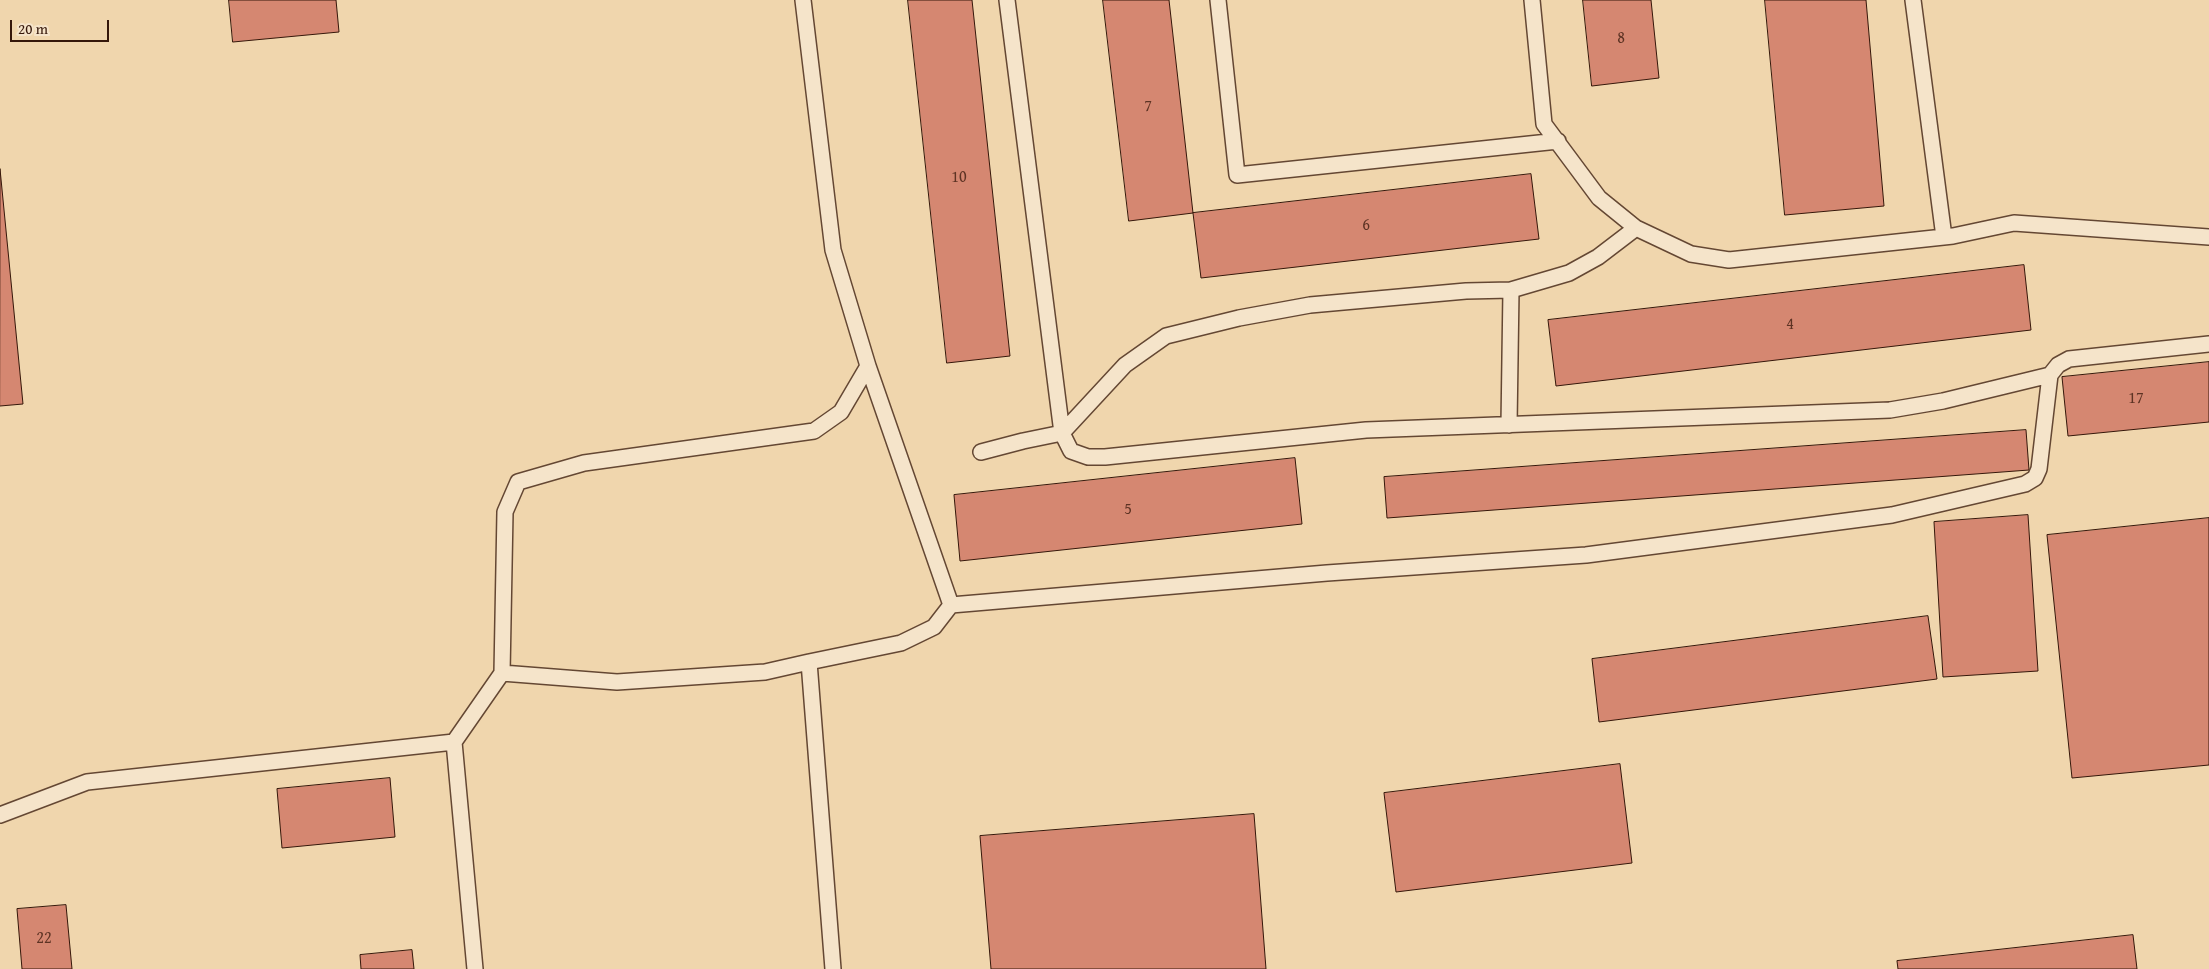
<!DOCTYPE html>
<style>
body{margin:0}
#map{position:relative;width:2209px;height:969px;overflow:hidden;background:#f0d6ad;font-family:"Gentium Book Plus",serif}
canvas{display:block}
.scale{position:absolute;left:10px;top:20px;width:99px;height:22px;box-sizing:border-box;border:2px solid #35170a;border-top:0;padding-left:6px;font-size:15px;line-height:18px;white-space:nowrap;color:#35170a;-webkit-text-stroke:4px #f5e4ca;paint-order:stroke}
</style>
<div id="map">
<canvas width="2209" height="969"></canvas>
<div class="scale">20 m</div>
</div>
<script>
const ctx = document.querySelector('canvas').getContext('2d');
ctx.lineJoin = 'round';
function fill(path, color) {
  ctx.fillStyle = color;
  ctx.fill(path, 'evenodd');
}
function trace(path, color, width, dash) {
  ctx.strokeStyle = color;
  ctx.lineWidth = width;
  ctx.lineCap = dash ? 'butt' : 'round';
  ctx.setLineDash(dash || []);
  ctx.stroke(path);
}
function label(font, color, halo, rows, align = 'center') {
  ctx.font = font + ' "Gentium Book Plus",serif';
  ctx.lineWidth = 4;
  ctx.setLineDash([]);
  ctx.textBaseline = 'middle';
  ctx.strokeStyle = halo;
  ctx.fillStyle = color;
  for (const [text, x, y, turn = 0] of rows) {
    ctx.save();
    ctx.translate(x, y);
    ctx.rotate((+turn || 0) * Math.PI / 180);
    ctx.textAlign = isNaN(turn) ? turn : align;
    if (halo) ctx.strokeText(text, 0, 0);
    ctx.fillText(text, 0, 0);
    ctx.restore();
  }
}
const building = new Path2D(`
 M229,0H336L339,32L233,42Z
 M908,0H972L1010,356L947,363Z
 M1103,0H1169L1193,213L1129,221Z
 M1583,0H1651L1659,78L1592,86Z
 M1765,0H1866L1884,206L1785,215Z
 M0,169L23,404L0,406Z
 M1531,174L1539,239L1201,278L1193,213Z
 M2024,265L2031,330L1556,386L1548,320Z
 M2209,362V422L2068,436L2062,377Z
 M2026,430L2029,470L1387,518L1384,477Z
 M1295,458L1302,524L960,561L954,495Z
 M2028,515L2038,671L1943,677L1934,522Z
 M2209,518V765L2072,778L2047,535Z
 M1928,616L1937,679L1599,722L1592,659Z
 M1620,764L1632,863L1396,892L1384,793Z
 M390,778L395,837L282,848L277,789Z
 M1254,814L1266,969H991L980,836Z
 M66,905L72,969H22L17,909Z
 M2133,935L2137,969H1898L1897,961Z
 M412,950L414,969H361L360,955Z`);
fill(building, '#d58771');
trace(building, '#35170a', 1);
const lane = new Path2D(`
 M1007,0L1062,433L1071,451L1088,457H1105L1366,430L1890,410L1943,401L2050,375
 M1218,0L1237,175L1558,141
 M1532,0L1544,124L1599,198L1636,228L1691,254L1729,260L1953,236L2014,223L2209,237
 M1913,0L1944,237
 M1509,425L1511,290
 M981,452L1023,441L1062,433L1125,365L1166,336L1239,318L1310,305L1466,291L1511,290L1569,273L1598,257L1636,228
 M951,605L1327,573L1586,555L1892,515L2025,484L2035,478L2039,469L2050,375L2058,365L2069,359L2209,344
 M502,673L617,682L765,672L809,662
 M454,742L475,969
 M0,815L87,782L454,742L502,673L505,512L518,482L584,463L814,431L841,412L868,366L833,250L803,0
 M833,969L809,662L901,643L934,627L951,605L868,366`);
trace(lane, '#644733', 18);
trace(lane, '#f5e4ca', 15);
label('16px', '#5d3324', null, [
 ["8",1621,39],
 ["7",1148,107],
 ["10",959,178],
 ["6",1366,226],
 ["4",1790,325],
 ["17",2136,399],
 ["5",1128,510],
 ["22",44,939]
]);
</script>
